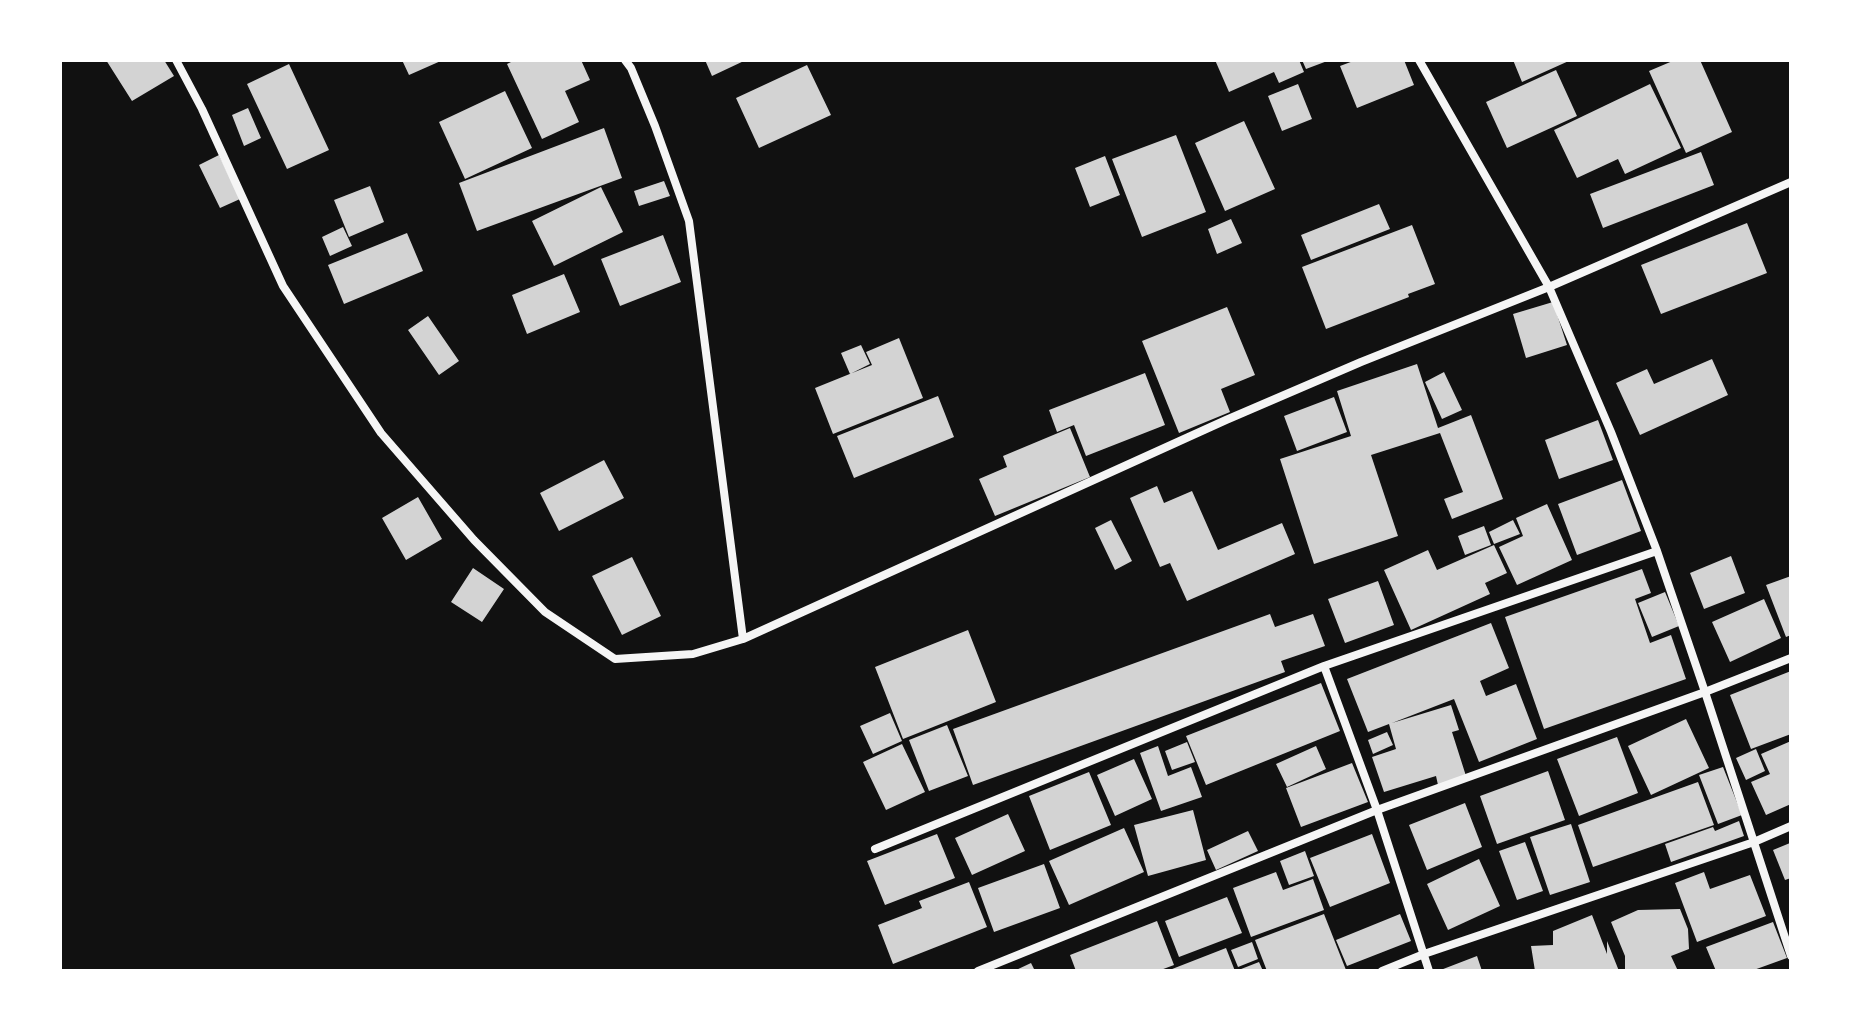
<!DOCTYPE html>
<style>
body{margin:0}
#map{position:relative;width:1851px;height:1031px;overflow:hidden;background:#111;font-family:"Alegreya Sans",sans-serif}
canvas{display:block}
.frame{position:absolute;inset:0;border:62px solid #fff;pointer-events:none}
</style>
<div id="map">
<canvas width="1851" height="1031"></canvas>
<div class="frame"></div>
</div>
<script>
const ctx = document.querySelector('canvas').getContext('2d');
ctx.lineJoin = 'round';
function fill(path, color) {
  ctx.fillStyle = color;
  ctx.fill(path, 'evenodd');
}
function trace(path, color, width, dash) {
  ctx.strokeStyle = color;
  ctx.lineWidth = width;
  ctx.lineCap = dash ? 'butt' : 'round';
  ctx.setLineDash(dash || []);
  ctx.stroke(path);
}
fill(new Path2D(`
 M106,60H164L174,76L132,101Z
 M402,60H443L409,75Z
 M515,60H581L590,80L565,91L579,122L542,139L507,64Z
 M705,60H746L712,76Z
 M1215,60H1299L1304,72L1279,83L1274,72L1229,92Z
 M1302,60H1330L1306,69Z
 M1356,60H1404L1414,85L1357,108L1340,66Z
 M1513,60H1571L1522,82Z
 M1675,60H1700L1732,132L1686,153L1649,71Z
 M289,64L329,150L287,169L247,84Z
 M807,65L831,115L759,148L736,98Z
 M1556,70L1577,116L1507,148L1486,102Z
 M1298,84L1312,119L1282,131L1268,96Z
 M1650,84L1681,148L1625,174L1618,159L1577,178L1554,130Z
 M505,91L532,148L465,179L439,122Z
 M248,108L261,138L244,146L232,115Z
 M1244,121L1275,189L1225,211L1195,143Z
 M604,128L622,178L477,231L459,183Z
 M1176,135L1206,212L1142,237L1112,159Z
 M1701,152L1714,185L1603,228L1590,194Z
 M219,155L240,199L220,208L199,165Z
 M1105,156L1120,195L1090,207L1075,168Z
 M664,181L670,196L639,206L634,191Z
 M370,186L384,222L349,237L334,200Z
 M601,187L623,232L554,266L532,221Z
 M1379,204L1390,229L1311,260L1301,235Z
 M1231,219L1242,243L1217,254L1208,229Z
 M1747,223L1767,273L1661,314L1641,265Z
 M1412,225L1435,284L1408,294L1409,297L1326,329L1302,267Z
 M343,227L352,246L330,256L322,237Z
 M407,233L423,271L344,304L328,265Z
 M663,235L681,282L620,306L601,259Z
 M564,274L580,312L527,334L512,295Z
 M1553,302L1567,345L1526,358L1513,314Z
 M1227,307L1255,375L1221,389L1230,412L1179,433L1142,341Z
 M428,316L459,361L439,375L408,330Z
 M899,338L923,398L833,434L815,388L872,365L866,352Z
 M861,345L870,364L850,374L841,353Z
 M1712,359L1728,395L1640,435L1616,383L1647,369L1654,384Z
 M1417,364L1438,428L1471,415L1503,499L1452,519L1444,499L1463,492L1440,433L1371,455L1398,536L1314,564L1280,459L1351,436L1337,391Z
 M1444,372L1462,410L1442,419L1425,382Z
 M1145,373L1165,425L1086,456L1074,425L1057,432L1049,410Z
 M938,396L954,437L854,478L837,436Z
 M1334,397L1347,432L1297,451L1284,416Z
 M1598,420L1613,460L1559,479L1545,440Z
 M1070,428L1090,477L995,516L979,479L1007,467L1003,456Z
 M604,460L624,498L559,531L540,493Z
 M1622,480L1641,531L1577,555L1558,504Z
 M1157,486L1164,503L1192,491L1218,550L1282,523L1295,554L1187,601L1170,563L1160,567L1130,498Z
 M418,497L442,539L406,560L382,518Z
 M1547,504L1572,560L1517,585L1499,547L1523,536L1516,518Z
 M1111,520L1132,561L1115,570L1095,528Z
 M1513,520L1520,534L1494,544L1489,532Z
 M1484,526L1491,545L1465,555L1458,536Z
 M1494,545L1507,573L1485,583L1490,594L1411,630L1384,570L1428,550L1437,570Z
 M1731,556L1745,593L1704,609L1690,573Z
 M632,557L661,616L622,635L592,576Z
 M473,568L504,589L482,622L451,602Z
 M1642,569L1651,593L1635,599L1650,643L1671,635L1686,679L1544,729L1505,617Z
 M1791,576V635L1786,637L1766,585Z
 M1378,581L1394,625L1345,643L1328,599Z
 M1665,592L1679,626L1652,637L1638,603Z
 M1764,599L1781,638L1730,662L1712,622Z
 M1270,614L1275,627L1313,614L1325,646L1281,661L1285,672L973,785L953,729Z
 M1491,623L1509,668L1480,681L1486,696L1516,684L1537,739L1479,762L1454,699L1392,723L1451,705L1459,730L1452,732L1466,776L1438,785L1436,776L1384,792L1372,757L1396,749L1389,724L1368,732L1347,679Z
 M968,630L996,702L903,739L875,667Z
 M1791,671V734L1751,749L1730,695Z
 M1321,683L1340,731L1206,785L1186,736Z
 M890,713L902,741L873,754L860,726Z
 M1686,719L1709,768L1651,795L1628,746Z
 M947,725L968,776L929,791L909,740Z
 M1387,732L1393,745L1373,754L1368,740Z
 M1617,737L1638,793L1579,816L1557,759Z
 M1791,741V804L1766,815L1751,782L1770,774L1761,754Z
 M1187,742L1195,762L1172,770L1165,751Z
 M902,744L925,792L886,810L863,762Z
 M1158,746L1168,776L1191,767L1202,797L1161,811L1140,753Z
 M1316,746L1326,769L1287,787L1276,764Z
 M1756,749L1765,771L1746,780L1736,758Z
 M1134,759L1152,799L1115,816L1097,775Z
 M1352,763L1368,802L1301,827L1286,788Z
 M1723,767L1742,815L1718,824L1699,775Z
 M1548,771L1565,820L1497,844L1480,796Z
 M1089,772L1111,825L1050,850L1029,796Z
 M1698,782L1714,825L1593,867L1578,825Z
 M1465,803L1482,847L1427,870L1409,825Z
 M1193,810L1206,860L1148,876L1134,825Z
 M1008,814L1025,851L972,875L955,838Z
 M1739,821L1744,836L1671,862L1665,844L1713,827L1715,831Z
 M1571,824L1590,882L1550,895L1530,837Z
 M1124,828L1144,872L1069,905L1049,861Z
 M1248,831L1258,851L1216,870L1207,850Z
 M937,834L955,878L885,905L867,861Z
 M1372,834L1390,883L1330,907L1310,858Z
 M1525,842L1543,891L1517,900L1499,851Z
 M1790,843L1791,878L1785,880L1773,850Z
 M1305,851L1314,876L1289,885L1280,861Z
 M1479,859L1500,906L1448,930L1427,884Z
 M1044,864L1060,908L994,932L978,888Z
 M1276,872L1283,890L1313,879L1324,910L1251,937L1233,888Z
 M1704,872L1710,889L1750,875L1766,916L1697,942L1675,883Z
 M969,882L987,927L893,964L878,925L922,908L919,901Z
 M1227,897L1242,933L1179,957L1165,921Z
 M1680,909L1688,929L1689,949L1671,956L1678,971H1625V956L1611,922L1638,910Z
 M1324,914L1346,970L1267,971L1255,940Z
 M1400,914L1411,941L1347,966L1336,940Z
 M1592,915L1607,954V941L1619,971H1535L1531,946L1553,945V931Z
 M1157,921L1174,965L1158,971H1076L1070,955Z
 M1773,922L1787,958L1751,971H1716L1706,947Z
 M1252,942L1258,959L1238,967L1231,950Z
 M1226,948L1235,971H1167Z
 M1477,956L1482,971H1438Z
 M1259,962L1263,971H1236Z
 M1031,963L1035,971H1014Z`), '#d3d3d3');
trace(new Path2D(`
 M176,60L202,109L283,286L381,433L474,540L545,612L615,659L693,654L743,639L1226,420L1361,362L1549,287L1791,182
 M625,60L631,68L655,126L689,221L743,639
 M1419,60L1549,287L1611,432L1657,551L1705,692L1791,956
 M1324,666L1377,810L1429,971
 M875,849L1324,666L1657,551
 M978,971L1377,810L1705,692L1791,658
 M1382,971L1424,954L1754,842L1791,826`), '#f5f5f5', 8);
</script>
